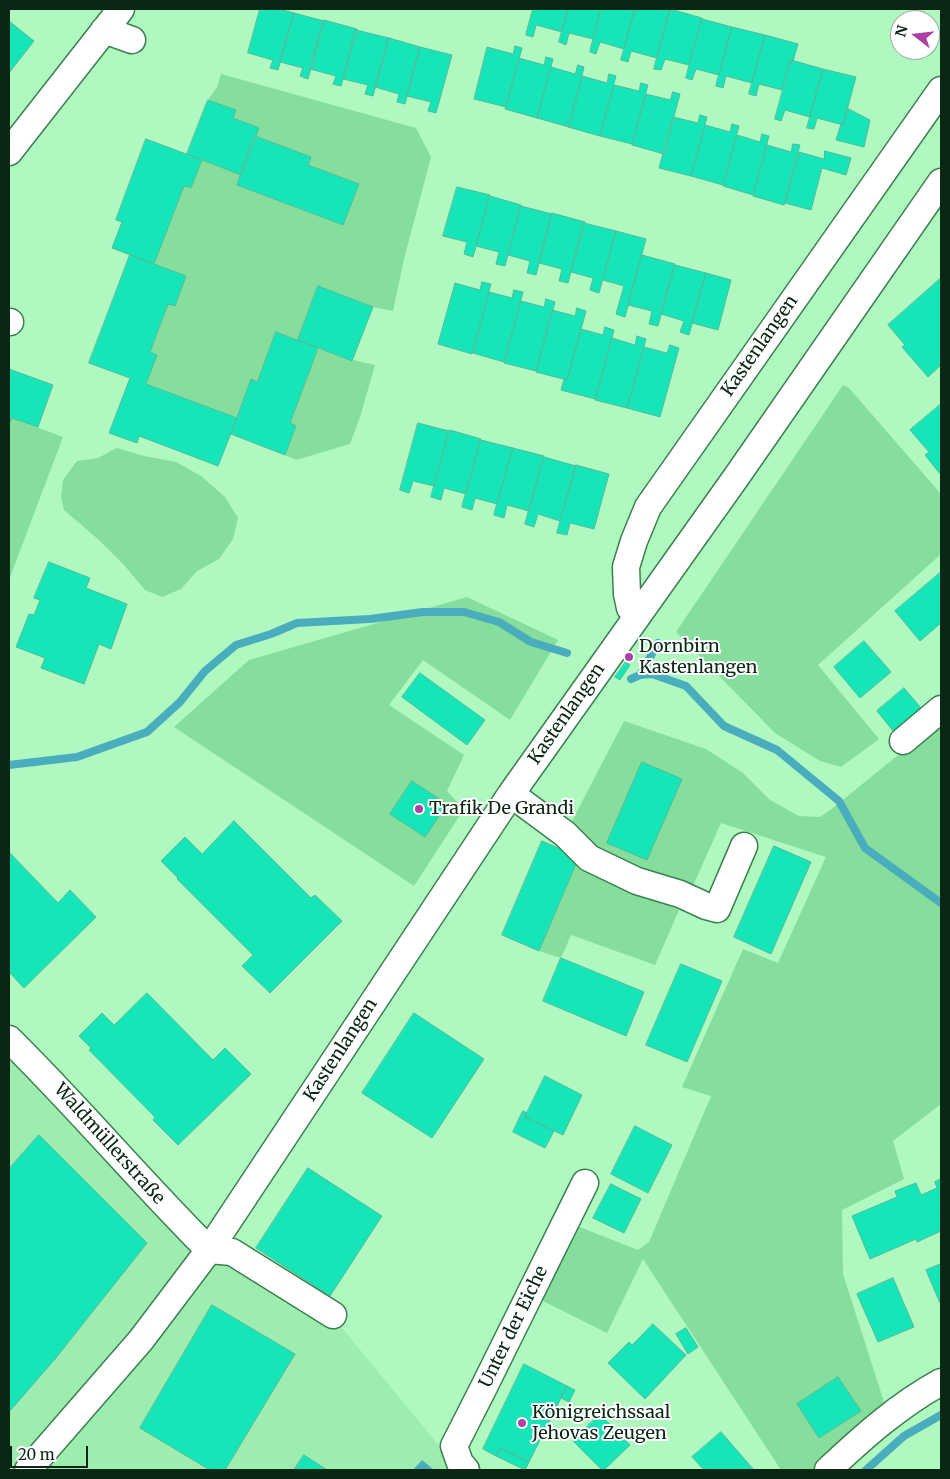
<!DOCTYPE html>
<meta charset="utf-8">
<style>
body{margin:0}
#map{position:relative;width:950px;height:1479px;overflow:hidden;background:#aff8c0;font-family:Merriweather,serif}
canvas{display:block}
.frame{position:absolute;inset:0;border:10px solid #092713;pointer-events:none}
.north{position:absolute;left:890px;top:10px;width:50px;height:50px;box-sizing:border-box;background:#fff;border:1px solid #9da9a1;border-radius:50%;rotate:286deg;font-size:14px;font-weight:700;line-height:20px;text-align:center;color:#092713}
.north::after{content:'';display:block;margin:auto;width:18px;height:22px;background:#ac42a4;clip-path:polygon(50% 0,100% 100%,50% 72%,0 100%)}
.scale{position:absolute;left:10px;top:1446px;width:78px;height:22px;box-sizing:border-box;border:2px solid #092713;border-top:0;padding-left:6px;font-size:15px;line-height:18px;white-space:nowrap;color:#092713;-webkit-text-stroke:4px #fff;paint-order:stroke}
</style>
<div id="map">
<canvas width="950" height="1479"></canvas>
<div class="frame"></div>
<div class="north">N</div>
<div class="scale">20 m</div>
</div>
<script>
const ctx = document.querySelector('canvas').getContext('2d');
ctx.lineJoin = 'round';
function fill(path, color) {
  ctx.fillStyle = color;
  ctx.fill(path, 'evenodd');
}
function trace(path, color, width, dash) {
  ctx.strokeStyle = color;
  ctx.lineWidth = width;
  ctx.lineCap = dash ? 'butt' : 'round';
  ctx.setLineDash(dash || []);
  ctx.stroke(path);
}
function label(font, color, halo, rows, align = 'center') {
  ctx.font = font + ' Merriweather,serif';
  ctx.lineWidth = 4;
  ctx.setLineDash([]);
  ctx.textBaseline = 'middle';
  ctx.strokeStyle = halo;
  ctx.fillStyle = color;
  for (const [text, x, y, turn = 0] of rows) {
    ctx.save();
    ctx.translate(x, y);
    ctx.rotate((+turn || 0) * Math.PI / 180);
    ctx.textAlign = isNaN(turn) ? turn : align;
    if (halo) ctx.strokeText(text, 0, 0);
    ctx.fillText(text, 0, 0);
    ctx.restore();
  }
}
fill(new Path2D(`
 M9,1048L221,1252L337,1322L459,1470H9Z`), '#9decb0');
fill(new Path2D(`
 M221,74L416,128L431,157L404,259L393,311L373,307L318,286L298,340L276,332L257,382L251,380L237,418L146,384L157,355L150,352L168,304L154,264L184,186L191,188L202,160L241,175L237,185L342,225L359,184L308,165L310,157L255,136L258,128L233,118L236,110L208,100L217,87Z
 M318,348L352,361L353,360L375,365L361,414L350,444L296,460L285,455L296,426L290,423Z
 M843,385L849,388L941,494V554L818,665L879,739L841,767L820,761L775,733L676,632Z
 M12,418L63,437L9,580V423Z
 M117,448L144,456L176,462L201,476L225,497L238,518L233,539L219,559L197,571L181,589L162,597L145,590L124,565L100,541L64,510L61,497L63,480L77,461L98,458Z
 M467,597L558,640L510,720L423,660L389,705L464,755L447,791L464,809L414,886L174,727L249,660Z
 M941,720V1104L893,1141L904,1179L842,1210L843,1274L885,1405L813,1470H781L643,1259L607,1333L537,1298L577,1226L638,1250L649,1242L711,1096L682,1087L743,949L778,963L826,857L721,823L692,888L662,879L591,845L571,823L624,721L706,749L743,773L770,800L799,816L820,817L833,808Z
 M576,865L679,910L655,965L571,935L561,958L539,951Z`), '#85de9c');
fill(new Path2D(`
 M422,1460L434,1470H413Z`), '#49adbe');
trace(new Path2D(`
 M640,675L658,643
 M631,679L640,675L652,674L686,686L724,726L777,750L839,801L865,848L941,903
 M9,765L77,757L147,732L180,702L205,671L236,645L271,634L297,623L370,619L423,612H464L499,622L531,642L567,653
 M866,1470L904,1436L941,1415`), '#49adbe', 8);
const building = new Path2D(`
 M260,9H279L294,13L278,70L270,68L273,60L248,53Z
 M533,9H568L562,32L536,25L533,37L526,35Z
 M568,9H601L593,39L569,33L566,45L559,42Z
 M601,9H635L624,49L600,42L596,54L590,52Z
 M635,9H665L670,10L657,58L631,51L628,62L621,60Z
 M670,9L702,18V19L689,65L665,59L661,70L654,69Z
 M294,13L324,21L308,79L300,76L303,68L280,62Z
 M702,19L732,27L719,75L696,69L692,80L686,78Z
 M324,20L357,29L341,86L333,84L336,76L310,69Z
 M9,21L34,41L9,73Z
 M732,27L765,35L752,83L726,76L723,88L716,86Z
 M356,30L389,38L373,96L365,94L368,85L343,79Z
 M765,35L798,44L793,61L791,60L782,90L759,84L756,96L749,94Z
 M389,38L420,47L405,104L397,102L399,94L375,87Z
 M515,46L522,48L506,107L474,99L487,47L513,54Z
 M420,47L452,55L436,113L428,111L431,102L407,96Z
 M546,57L553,59L537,118L505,109L519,58L544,65Z
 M791,60L823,69L810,117L785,110L781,121L775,119Z
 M578,65L584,67L569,127L537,118L551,67L575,74Z
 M823,69L856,77L843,125L817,118L814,129L807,128Z
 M609,74L616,76L600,136L568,127L582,76L607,83Z
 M641,83L648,85L632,144L600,136L614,85L639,91Z
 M673,92L680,94L664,154L632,145L646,94L670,100Z
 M208,100L236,110L233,118L259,128L241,175L187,154Z
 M847,108L870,120L864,147L836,140L841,124L843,125Z
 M700,115L707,117L691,176L659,168L673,117L698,123Z
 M732,124L739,126L723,185L691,176L705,125L730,132Z
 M762,134L769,136L753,195L723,186L737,135L760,142Z
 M255,136L311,157L308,165L359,184L343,225L237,185Z
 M146,139L202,160L191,188L184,186L154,264L112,248L122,222L116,220Z
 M793,144L800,145L784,205L753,196L767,145L791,152Z
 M825,151L851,158L846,175L822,168L811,210L785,203L799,152L824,159Z
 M457,187L490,195L473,257L464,254L467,242L443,236Z
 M490,196L521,205L505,266L496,264L499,252L476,246Z
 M521,206L552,214L536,275L527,273L530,261L508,255Z
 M552,213L585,222L568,283L559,281L562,269L539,263Z
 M584,223L616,231L599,293L590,290L593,278L571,272Z
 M616,231L646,239L625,317L616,314L624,286L603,280Z
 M130,255L186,276L175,306L168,304L150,352L157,355L146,384L237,418L218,466L139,436L137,443L109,433L130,378L89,363Z
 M642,255L675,264L658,326L649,324L652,311L628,305Z
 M675,265L706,273L689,335L680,332L684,321L661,314Z
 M706,273L731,280L718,330L692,323Z
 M941,278V365L928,377L902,347L905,345L888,325Z
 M482,282L491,284L472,354L438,344L455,283L480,290Z
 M318,286L373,307L352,361L298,340Z
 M514,290L523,292L504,362L473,353L489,292L512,298Z
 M546,299L555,302L536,371L504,363L521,301L544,307Z
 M577,308L586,311L567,380L536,372L552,310L575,316Z
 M605,327L614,330L595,399L561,390L564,379L567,380L581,329L603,335Z
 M276,332L318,348L290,423L296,426L285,455L231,434L251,379L257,382Z
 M637,336L646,339L627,408L595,400L612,338L635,345Z
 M670,345L679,348L660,417L627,408L644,347L667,353Z
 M9,369L53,385L38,427L12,418L9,423Z
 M941,404V475L925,455L929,452L910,430Z
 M418,423L449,431L434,486L413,481L409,493L400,490Z
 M450,430L481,439L466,494L444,488L441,500L431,497Z
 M481,440L513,448L497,504L475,498L472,510L462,507Z
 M513,448L544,456L529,511L507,505L504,518L494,515Z
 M544,457L576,466L560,521L538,514L534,527L525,524Z
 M576,465L609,474L594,529L570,523L567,535L557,533Z
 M49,562L90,578L86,588L127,604L111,649L99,644L84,684L41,668L45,658L16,647L29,614L34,615L40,600L34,598Z
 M941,572V623L920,641L895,611Z
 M864,641L891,672L860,698L834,667Z
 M626,662L630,665L620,680L615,677Z
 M420,673L485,720L467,745L402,697Z
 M904,688L921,708L894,732L877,711Z
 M642,762L682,779L647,860L607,843Z
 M412,781L447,804L425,837L390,814Z
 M234,821L311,898L315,895L342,921L270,993L242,966L253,955L177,879L178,878L161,861L185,837L202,854Z
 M542,841L579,857L539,951L502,935Z
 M774,846L811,862L771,954L734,937Z
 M9,852L58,903L70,890L96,917L24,988L9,972Z
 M561,958L644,992L626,1036L543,1001Z
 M681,964L722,981L687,1062L646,1045Z
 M147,993L213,1060L225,1048L251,1074L178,1145L153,1120L155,1117L89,1050L91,1048L79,1036L102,1013L114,1025Z
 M414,1013L484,1059L432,1138L362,1093Z
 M545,1076L582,1095L563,1135L525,1117Z
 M523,1111L527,1113L525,1117L554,1131L545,1148L513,1132Z
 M635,1126L672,1145L648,1193L611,1174Z
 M39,1135L147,1243L55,1359L9,1412V1169Z
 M308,1168L382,1216L330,1296L256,1248Z
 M941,1179V1231L917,1242L916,1239L870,1259L852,1216L897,1197L895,1191L916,1183L921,1195L937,1188L935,1182Z
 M611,1184L641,1199L624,1233L593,1218Z
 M941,1264V1303H940L926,1270Z
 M893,1278L914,1327L878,1342L857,1294Z
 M212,1305L295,1354L225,1470H210L140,1428Z
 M653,1324L686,1355L645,1399L608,1363L629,1342L632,1345Z
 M686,1328L698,1347L688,1354L676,1334Z
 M524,1364L567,1386L529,1462L500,1448L496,1456L483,1449Z
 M838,1377L861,1411L819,1438L797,1404Z
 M567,1386L575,1390L569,1402L561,1398Z
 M600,1414L630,1445L604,1470H602L573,1441Z
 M721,1432L754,1470H704L692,1457Z
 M500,1448L529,1462L525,1470L496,1456Z
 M304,1455L327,1470H294Z`);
fill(building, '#15e5b7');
trace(building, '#55ba9c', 1);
const minor = new Path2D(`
 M104,30L132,40
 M9,152L121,9
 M9,322H10
 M637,617L630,608L627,594L626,567L634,541L648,507L941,90
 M903,741L941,709
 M511,794L565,834L589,858L637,881L680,894L706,906L717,909L744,846
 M9,1039C78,1107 140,1181 209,1250
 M209,1250L232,1252L333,1315
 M28,1470L141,1340L209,1250L511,794L737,476L941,182
 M466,1470L460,1463L454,1446L483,1389L585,1183
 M828,1470C863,1437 899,1405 941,1382`);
trace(minor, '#3a814f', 29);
trace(minor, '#fff', 26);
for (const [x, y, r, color] of [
 [629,657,5,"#ac42a4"],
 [419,809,5,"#ac42a4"],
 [522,1423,5,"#ac42a4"]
]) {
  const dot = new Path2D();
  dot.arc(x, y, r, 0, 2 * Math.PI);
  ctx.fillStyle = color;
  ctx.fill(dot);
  trace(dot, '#fff', 2);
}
label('18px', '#092713', '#fff', [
 ["Kastenlangen",760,346,-55],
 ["Kastenlangen",567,714,-55],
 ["Kastenlangen",341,1050,-57],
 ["Waldmüllerstraße",109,1144,48],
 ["Unter der Eiche",514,1327,-64]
]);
label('18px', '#092713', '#fff', [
 ["Dornbirn",639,647],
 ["Kastenlangen",639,668],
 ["Trafik De Grandi",429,809],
 ["Königreichssaal",532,1413],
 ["Jehovas Zeugen",532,1434]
], 'left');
</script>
